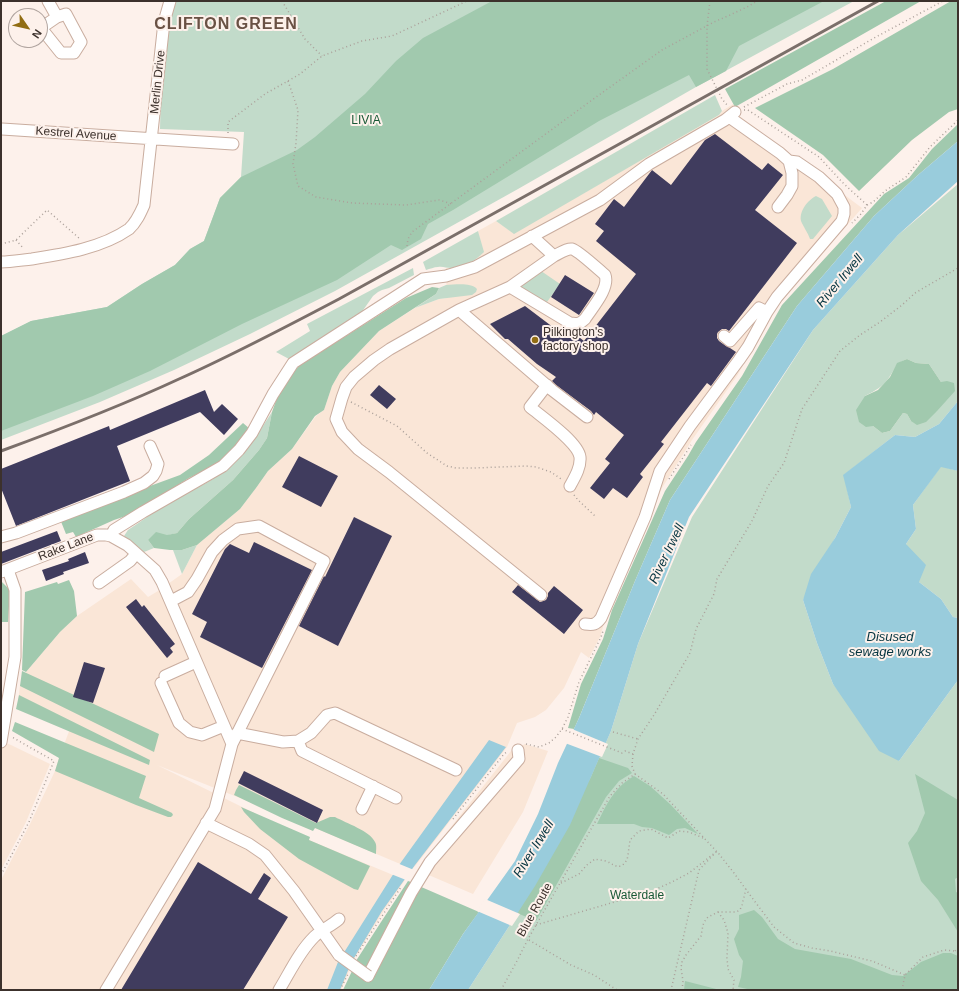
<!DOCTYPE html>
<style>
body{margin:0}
#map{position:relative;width:959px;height:991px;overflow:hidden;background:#fdf1eb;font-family:Helvetica,sans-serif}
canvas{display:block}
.frame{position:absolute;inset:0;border:2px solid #3c312c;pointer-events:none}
.north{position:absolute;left:8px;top:8px;width:40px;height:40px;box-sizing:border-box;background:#fdf1eb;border:1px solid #b0a49f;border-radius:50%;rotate:124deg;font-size:11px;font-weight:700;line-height:16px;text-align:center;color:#3c312c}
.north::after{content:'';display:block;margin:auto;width:14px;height:18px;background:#916d13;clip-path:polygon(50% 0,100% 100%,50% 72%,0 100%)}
</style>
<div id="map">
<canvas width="959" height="991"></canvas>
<div class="frame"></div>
<div class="north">N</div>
</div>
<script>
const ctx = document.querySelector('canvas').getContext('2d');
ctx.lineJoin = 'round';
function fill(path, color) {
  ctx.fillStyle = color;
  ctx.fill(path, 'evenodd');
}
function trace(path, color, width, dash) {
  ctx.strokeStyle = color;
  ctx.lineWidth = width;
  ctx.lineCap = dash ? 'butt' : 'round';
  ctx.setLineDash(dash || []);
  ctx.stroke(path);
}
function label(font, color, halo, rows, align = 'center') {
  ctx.font = font + ' Helvetica,sans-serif';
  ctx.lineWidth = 4;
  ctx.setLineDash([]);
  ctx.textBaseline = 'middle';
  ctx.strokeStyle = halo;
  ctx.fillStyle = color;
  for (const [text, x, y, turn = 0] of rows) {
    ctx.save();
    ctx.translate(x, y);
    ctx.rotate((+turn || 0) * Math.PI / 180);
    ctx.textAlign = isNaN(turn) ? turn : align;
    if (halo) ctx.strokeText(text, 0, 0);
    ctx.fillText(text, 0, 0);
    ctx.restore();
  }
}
fill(new Path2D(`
 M733,104L735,107L738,115L862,208L779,303L737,376L692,440L662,488L608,610L600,637L589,658L581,652L564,688L546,710L535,717L517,723L507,747L416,865L412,869L315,828L157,765L309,840L405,880L383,912L354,959L341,990H1V880L30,824L55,771L59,758L71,726L18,701L20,686L26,672L60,632L77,616L131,579L148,597L158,591L182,574L197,545L240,509L256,488L268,471L292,449L316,416L324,410L332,386L340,372L379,331L415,308L439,299L447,298L446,276V268H454L468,264L474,261L483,252L478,231L496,221L514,233L719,115L722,111Z
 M1,741L11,745L50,764L26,822L1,870Z
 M525,744L548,751L523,812L473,894L417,870L511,751Z`), '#fae6d7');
fill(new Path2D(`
 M175,1H854L696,87L518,189L335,291L250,334L174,370L100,402L1,440V336L31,321L107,307L142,284L175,265L190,249L204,241L220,198L241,177L244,132L160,129L161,88L169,23Z
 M715,95L722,111L719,115L514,234L496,221Z
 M958,184V401L939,424L915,437L895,435L844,475L851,507L803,600L817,643L833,684L899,761L958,680V990H468L535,886L599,758L611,731L638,644L692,517L813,330L898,235ZM907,359L916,363L929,364L941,382L911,421L907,414L903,413L890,431L882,433L873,426L865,396C875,391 884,386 890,376C898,365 893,365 907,359Z
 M816,196L822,199L832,216L813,239H810C808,233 803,226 801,221C799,211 808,200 816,196Z
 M478,231L484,252C475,261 464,268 451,268C447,268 442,266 438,267C434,267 430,269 426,270L423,262Z
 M413,268L414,275L389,288L382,290L378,292L373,296L359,316L289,359L276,352L310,331L307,324Z
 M541,271L544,273L560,284L547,302L545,303L519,287Z
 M446,285C455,285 470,282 477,289L476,292L472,295L439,299L415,308L436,294L439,288Z
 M272,412L267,438L259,450L233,480L189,519L177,533L148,540L154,548L144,552L124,536L128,530C142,521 156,510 171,502C192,490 216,480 234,463C250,448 260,430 272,412Z
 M941,466L958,471V618L953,617L941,599L919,582L906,544L916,529L913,505Z
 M197,545L182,574L173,550H182Z`), '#c2dbca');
fill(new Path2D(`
 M492,1H824L739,46L726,71L696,87L689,75L599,121L453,210L428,224L421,239L402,250L391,245L337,280L242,324L150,371L93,396L1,431V336L31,321L107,307L142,284L175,265L190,249L204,241L220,198L241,177L297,150L315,137L365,94L396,61L423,38Z
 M886,1H921L735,107L725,89Z
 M951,1H958V109L949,112L912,140L859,191L823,155L755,108L833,69Z
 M958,124V141L918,175L874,216L797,306L670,500L635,581L579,718L574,729L568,728L581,684L603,639L612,610L665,491L688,456L696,442L742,376L782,305L884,194L909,178L932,149Z
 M432,287L439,288L436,294L379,331L340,372L332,386L324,410L315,416L292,449L268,471L256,488L240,509L197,545L182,550H170L154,548L148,540L156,532L167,535L177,533L189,519L233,480L259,450L267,438L272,412L278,395L289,377L300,365L406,298Z
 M907,359L916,363L929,364L941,382L947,381L954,383L955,391L937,411L926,422L917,425L911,421L907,414L903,413L890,431L882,433L873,426L866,427L859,422L856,410L865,396L878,390L890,377L897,363Z
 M243,423L250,429L220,463L189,478L132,514L114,520L76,537L73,532L66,534L60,519L180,475L209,455Z
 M69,580L74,591L77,616L60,632L26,672L22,670L25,592L57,582L58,584Z
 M1,581L10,590L8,622H1Z
 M22,671L159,734L154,752L20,686Z
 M19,695L150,760L149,765L16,709Z
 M15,722L146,776L139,798L168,811L172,813L173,815L171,817H168L136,805L55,771L59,758L12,731Z
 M599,758L628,768L632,773L619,781L606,797L536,921L517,913L591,777Z
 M915,774L958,800V877L955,879L956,892L958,893V932L938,900L921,881L908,843L917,831L925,813Z
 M634,776L650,786L671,805L698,834L685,828L677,829L669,835L652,828L642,827L634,824H597C607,803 614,788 634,776Z
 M239,785L316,823L330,817H335C346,823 370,831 375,842C377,845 376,850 376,854L315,828L313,831L282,818L234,795L236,790Z
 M241,807L310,837L309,840L370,866L358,890L354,889L299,859L260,829L244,812Z
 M408,881L414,883L367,974L354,964L381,922Z
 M419,886L479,912L463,934L429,990H343L352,971L368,981Z
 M754,910L762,917L778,939L795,949L851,959L892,975L903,976L921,962L943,953H951L958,956V990H752L738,987L741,977L743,961L739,955L734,939L739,929V915Z
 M685,981L689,982L720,990H684Z`), '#a1c9ae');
fill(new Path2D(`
 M958,141V181L898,235L813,330L689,517L638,644L611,731L570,825L535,886L468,990H429L463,934L515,861L538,814L558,763L579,718L635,581L670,500L797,306L874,216L918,175Z
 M958,401V471L941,467L913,505L916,529L906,544L926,565L919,582L941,599L953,617L958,618V680L899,761L879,751L833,684L817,643L803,600L811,574L835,538L851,507L843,475L895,435L915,437L939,424Z
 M489,740L506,747L415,865L382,911L351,963L340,990H327L338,962L399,865Z`), '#99ccdc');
fill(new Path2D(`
 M572,729L608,744L602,757L565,743Z
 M397,863L414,870L406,880L391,874Z
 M485,899L520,914L512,926L477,911Z`), '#fdf1eb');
fill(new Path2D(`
 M715,134L762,170L768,163L783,175L755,210L797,243L729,331L726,329H722L718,332L717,334V338L719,341L726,346L730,348L736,352L711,386L707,383L661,442L664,444L640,474L643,477L627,498L613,488L604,499L590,488L610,463L605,459L624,435L596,412L594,415L591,411L556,385L552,381L556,377L537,364L508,339H505L490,324L525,306L566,337L571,331L584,341L636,274L596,241L604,231L595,224L614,199L624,207L652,170L671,185L705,140Z
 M565,275L594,293L579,315L551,297Z
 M379,385L396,399L387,409L370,395Z
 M205,390L214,412L222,404L238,419L224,435L200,412L117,446L130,481L16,526L1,488V469L109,426L110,430Z
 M299,456L338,476L321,507L282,487Z
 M354,517L392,536L338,646L299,626L324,576L325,577Z
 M57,531L61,541L1,564V552Z
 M254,542L312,570L262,668L200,637L207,622L192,614L225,549L230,544L249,553Z
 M85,552L89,563L63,572L64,574L46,581L42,570L69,561L68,559Z
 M518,585L540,602L546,600L548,596V593L554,586L583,610L564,634L512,592Z
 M136,599L142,607L144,605L175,644L170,648L173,652L167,658L126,607Z
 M84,662L105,668L93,703L73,697Z
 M244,771L323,810L317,823L238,783Z
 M198,862L251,894L264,873L271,878L258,899L288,917L243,990H121Z`), '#403c5e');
const minor = new Path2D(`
 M48,1L57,17
 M66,14L81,42L74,53H61L41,28L57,17Z
 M729,117L780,153L789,161L792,173V186L787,195L778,207
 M1,129H2L233,144
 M554,256L510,287L459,310L552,390L587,417
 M1,262C11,262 22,260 32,259C64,254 102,248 129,229C136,223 140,214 144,205L164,22L170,1
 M510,287L570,323C577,324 580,324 585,319C592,308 610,288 605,275C599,270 579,251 572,249C566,248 559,254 554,256L532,236
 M459,310L390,349L374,360L354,377L346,387L342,398L336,419L342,432L358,449L389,472L541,595
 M724,336L730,341L759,308L767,312
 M547,385L530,407C542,417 578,442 580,457C581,467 575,477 570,486
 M111,536L114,530L143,512L223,466L239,450L252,433L273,394L293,363L423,279L446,276L475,267L600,200L649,164L725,120L735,112
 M1,537L16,533L124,492L144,483L153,476L156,471L158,464L150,446
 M1,572L97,535H106L111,536L127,545L155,570L162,582L232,744L215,809L106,990
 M99,583L130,561L136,554
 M171,601L188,592L197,579L212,552L223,540L238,529L259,526L324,561L232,744
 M585,624C593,625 596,625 601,618L645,517L660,471L690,426L739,360L748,347L767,312L777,297L842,221L844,214V207L837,194L819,177L797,162L789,161
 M165,676L196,662
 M161,683L179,723L190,732L202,735L224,726
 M237,733L283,742L298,741L311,733L327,715L335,713L456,770
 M298,741L302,751L396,798
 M1,742L15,657V590L8,570
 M362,809L373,786
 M206,823L249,844L265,855L294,891L339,955
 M368,976L411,893L430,862L519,759L518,750
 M279,990C290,972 299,952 314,937C321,930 331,926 339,919`);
trace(minor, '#c9ad9f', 13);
trace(new Path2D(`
 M282,1L305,39L322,56
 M710,1L707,26V69L722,99L727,105
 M288,81L298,110L296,143L293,164L298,186L316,197L352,203L406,205L439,200L452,204
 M744,107L787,84L802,80L874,38L943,1
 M744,110H748L819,157L844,184L867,205L861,214L852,223
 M228,133V122L265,94L300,74L322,56L362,41L392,36L467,1
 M867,205L873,202L885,191L906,177L930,147L958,120
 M16,240L24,249
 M1,244L16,240L47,210L80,239
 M407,246L408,239L412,232L592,100L662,50L714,22L730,15L749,6L757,1
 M351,402L397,426L427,453L447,466L456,468H474L526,466L536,467L551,472L561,479
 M669,479L684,456L691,445
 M574,495L578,500L595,516
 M562,729L622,753L625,751L633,754L638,739L654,715L690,653L696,629L714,594L717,579L752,521L768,486L784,463L802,409L840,351L860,335L880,322L902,305L915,293L958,268
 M613,732L638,739
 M526,744L539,747L549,743L556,737L562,729L568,717L579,682L601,637L603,631
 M633,754L632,766L635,774
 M453,819L504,754L508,751
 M1,875L29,822L54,761L12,737
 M561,883L579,874L587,865L595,859C598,860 602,860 606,861C613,864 614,867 622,866L627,860L628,855L630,840L639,831L651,829L668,838L673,835L679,831L689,832L703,838
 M718,912L724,920L728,933L727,958L728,969L734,980L733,990H734
 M536,925L652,891L672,882L689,873L716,852L699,870L671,990
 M529,940L571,965L594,975L617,990
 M955,951L958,948
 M356,956L401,887
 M340,990L348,974
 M501,990L517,961L528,939L610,796L622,783L635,774L663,794L719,854L734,873L750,895L774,927L794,943L812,948L830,951L872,961L905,975
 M682,990L683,981L681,968L682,962L686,955L701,936L703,925L706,919L708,917L718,912H736L740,910L742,905L746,889
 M902,990L905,975L923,957L944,950L955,951L958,952`), '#aba09a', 1.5, [1, 3]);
trace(minor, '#fff', 11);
trace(new Path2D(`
 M1,451C61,429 121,406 179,379C233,355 286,327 339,299L878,1`), '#7b6f6a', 3);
const minorBridge = new Path2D(`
 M339,955L368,976`);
trace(minorBridge, '#c9ad9f', 13, []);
trace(minorBridge, '#fff', 11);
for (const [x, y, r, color] of [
 [535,340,4,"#916d13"]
]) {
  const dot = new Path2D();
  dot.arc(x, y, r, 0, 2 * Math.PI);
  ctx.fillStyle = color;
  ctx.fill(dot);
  trace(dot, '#fdf1eb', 1.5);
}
label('12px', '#3c312c', '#fdf1eb', [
 ["Merlin Drive",158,82,-84],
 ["Kestrel Avenue",76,134,4],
 ["Rake Lane",66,547,-21],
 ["Blue Route",535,910,-61]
]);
label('12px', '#185835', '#fdf1eb', [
 ["LIVIA",366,121],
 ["Waterdale",637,896]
]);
label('12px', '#3c312c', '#fdf1eb', [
 ["Pilkington's",543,333],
 ["factory shop",543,347]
], 'left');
label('italic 13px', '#043440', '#fdf1eb', [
 ["River Irwell",840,281,-50],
 ["River Irwell",667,554,-64],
 ["Disused",890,637],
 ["sewage works",890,652],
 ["River Irwell",534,849,-58]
]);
ctx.letterSpacing = '1px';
label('bold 16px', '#695144', '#fdf1eb', [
 ["CLIFTON GREEN",226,25]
]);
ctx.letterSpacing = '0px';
</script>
